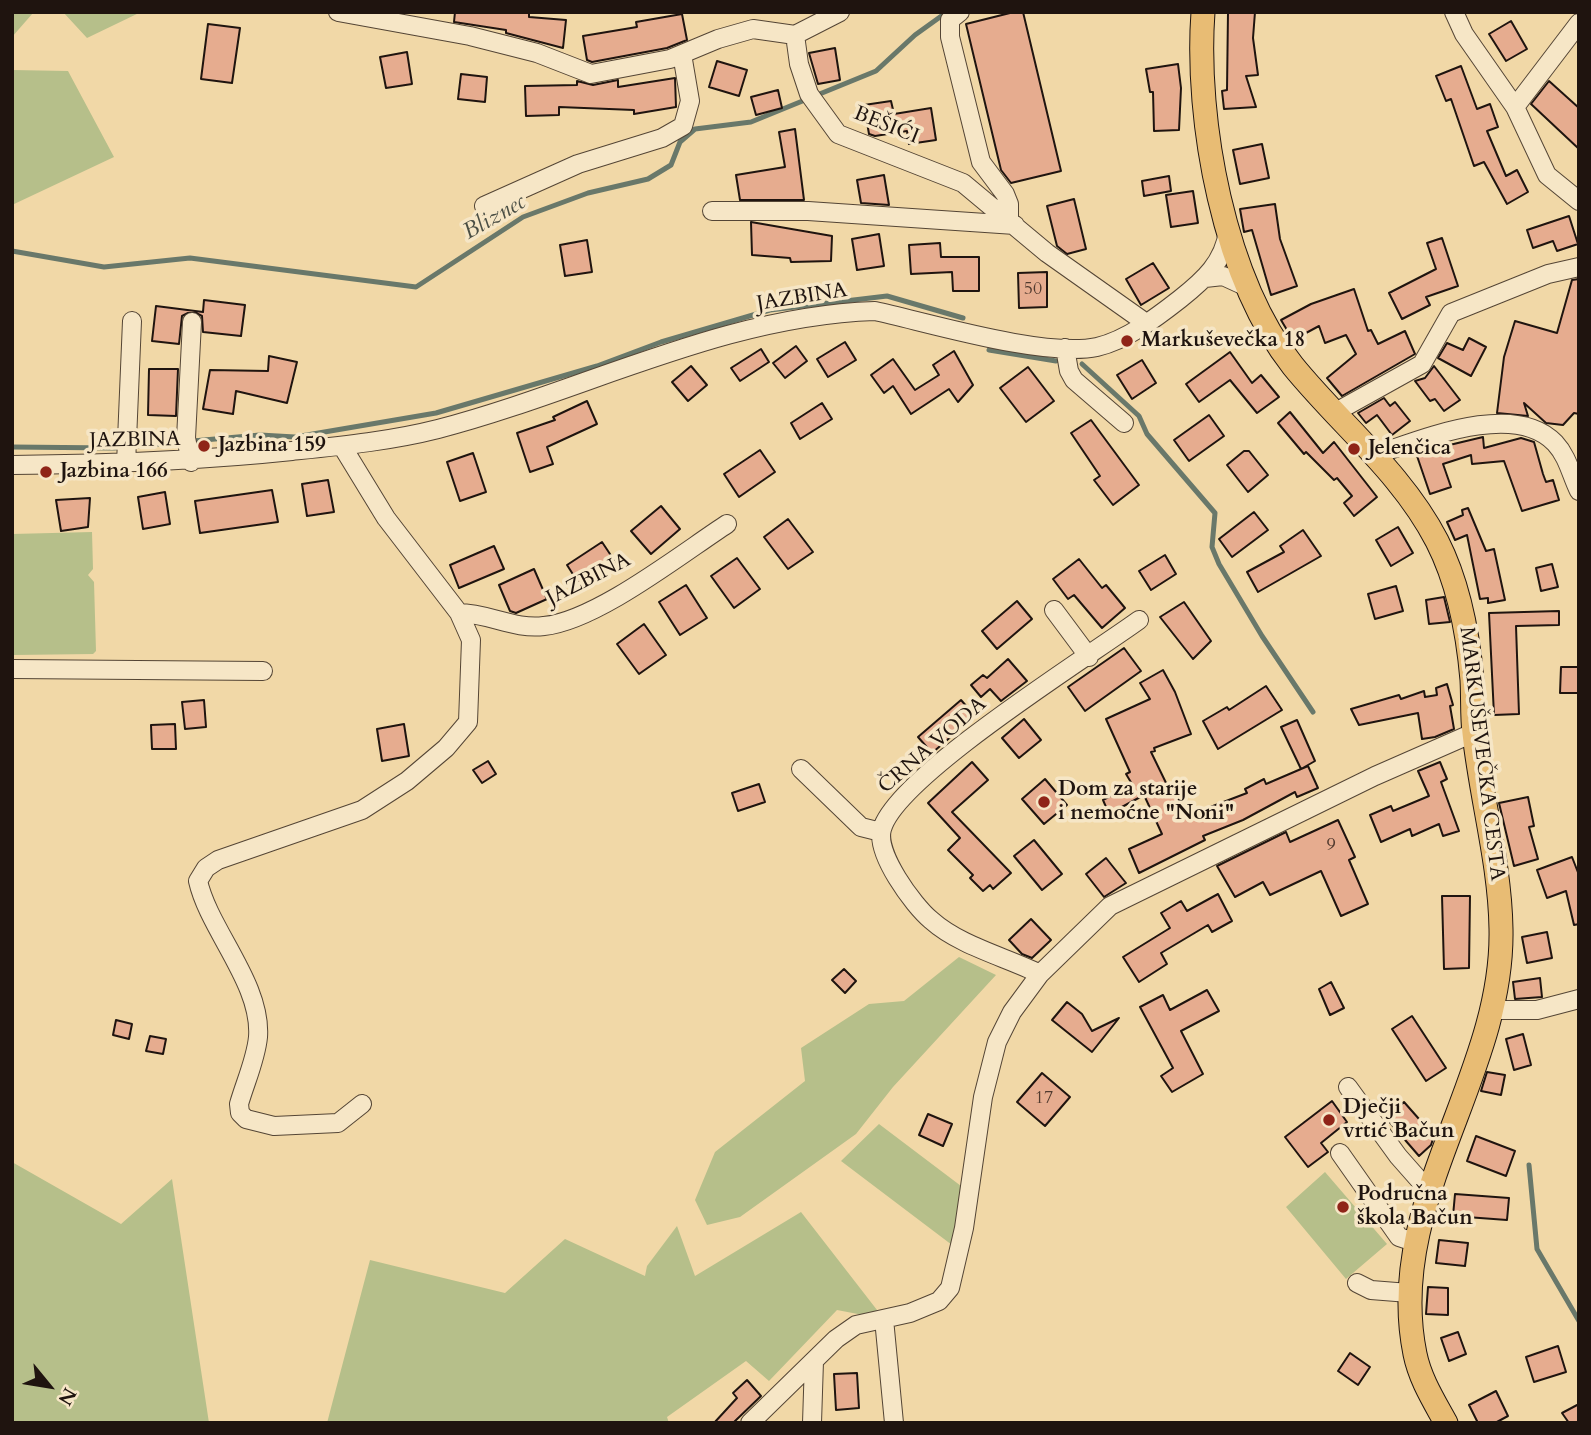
<!DOCTYPE html>
<meta charset="utf-8">
<style>
body{margin:0}
#map{position:relative;width:1591px;height:1435px;overflow:hidden;background:#f1d8a7;font-family:Cardo,serif}
canvas{display:block}
.frame{position:absolute;inset:0;border:14px solid #1f140f;pointer-events:none}
.north{position:absolute;left:14px;top:1351px;width:70px;height:70px;-webkit-text-stroke:5px #f6e6c6;paint-order:stroke;rotate:120deg;font-size:19px;font-weight:700;line-height:28px;text-align:center;color:#1f140f}
.north::after{content:'';display:block;margin:auto;width:24px;height:32px;background:#1f140f;clip-path:polygon(50% 0,100% 100%,50% 72%,0 100%)}
</style>
<div id="map">
<canvas width="1591" height="1435"></canvas>
<div class="frame"></div>
<div class="north">N</div>
</div>
<script>
const ctx = document.querySelector('canvas').getContext('2d');
ctx.lineJoin = 'round';
function fill(path, color) {
  ctx.fillStyle = color;
  ctx.fill(path, 'evenodd');
}
function trace(path, color, width, dash) {
  ctx.strokeStyle = color;
  ctx.lineWidth = width;
  ctx.lineCap = dash ? 'butt' : 'round';
  ctx.setLineDash(dash || []);
  ctx.stroke(path);
}
function label(font, color, halo, rows, align = 'center') {
  ctx.font = font + ' Cardo,serif';
  ctx.lineWidth = 7;
  ctx.setLineDash([]);
  ctx.textBaseline = 'middle';
  ctx.strokeStyle = halo;
  ctx.fillStyle = color;
  for (const [text, x, y, turn = 0] of rows) {
    ctx.save();
    ctx.translate(x, y);
    ctx.rotate((+turn || 0) * Math.PI / 180);
    ctx.textAlign = isNaN(turn) ? turn : align;
    if (halo) ctx.strokeText(text, 0, 0);
    ctx.fillText(text, 0, 0);
    ctx.restore();
  }
}
fill(new Path2D(`
 M12,12L33,13L12,37Z
 M63,12H141L87,38Z
 M12,70L68,71L114,157L12,205Z
 M92,532L93,569L88,575L94,582L96,651L93,654L14,655L12,534Z
 M959,957L996,975L893,1087L856,1134L740,1217L707,1225L695,1200L715,1152L805,1081L801,1048L869,1004L904,1001Z
 M879,1124L961,1186L952,1245L841,1161Z
 M12,1162L121,1224L172,1179L209,1423H12Z
 M1325,1172L1387,1244L1346,1279L1286,1207Z
 M801,1212L884,1319L837,1310L769,1381L746,1361L667,1417L669,1423H327L370,1260L505,1293L565,1239L645,1276L647,1266L677,1226L695,1276Z`), '#b6bf8a');
trace(new Path2D(`
 M12,251L104,267L190,258L416,287L523,217L588,193L648,179L671,165L680,142L695,129L751,122L876,71L915,35L947,12
 M989,350L1056,361
 M1082,364L1139,416L1147,434L1215,513L1212,547L1219,564L1262,636L1313,712
 M12,447L114,448L260,435L295,437L436,413L597,366L661,342L770,310L887,296L963,318
 M1529,1165L1537,1249L1579,1321`), '#69786a', 5);
const building = new Path2D(`
 M455,12H529V17L566,20L563,48L506,33V30L454,22Z
 M1014,12H1023L1061,171L1011,183L1001,170L966,24Z
 M1228,12H1255L1253,38L1258,75L1246,76L1256,107L1224,109L1222,91L1227,90Z
 M682,14L687,40L667,48L592,62L587,60L583,36L637,27L636,22Z
 M1511,21L1527,49L1506,61L1489,34Z
 M208,24L240,28L232,83L201,79Z
 M835,48L840,80L818,84L809,53Z
 M407,52L412,84L386,88L380,57Z
 M717,61L747,70L739,96L709,87Z
 M1178,64L1181,88L1179,130L1154,131L1153,92H1150L1146,69Z
 M1461,66L1477,109L1490,104L1498,127L1487,131L1506,176L1517,170L1528,192L1507,204L1484,162L1474,166L1451,99L1446,101L1436,76Z
 M461,74L487,77L485,102L458,99Z
 M675,78L676,107L634,114V110L559,107V115L526,116L525,86L577,85V81L593,85L618,80V87Z
 M1549,81L1579,108V149L1531,104Z
 M778,90L782,108L756,115L751,97Z
 M891,101L894,114L931,108L936,140L909,144L907,131L875,136L869,134L864,105Z
 M795,129L804,200H740L736,175L785,167L779,132Z
 M1262,144L1269,178L1240,184L1233,150Z
 M884,175L889,205L861,203L857,180Z
 M1169,176L1171,191L1144,196L1142,181Z
 M1193,191L1198,223L1171,227L1166,195Z
 M1074,199L1086,249L1067,254L1057,246L1047,206Z
 M1275,204L1280,239L1297,286L1271,295L1252,230L1244,232L1240,209Z
 M1569,216L1578,244L1557,251L1553,241L1533,248L1527,230Z
 M751,222L832,236L831,261L791,262L790,258L752,255Z
 M879,234L884,266L857,270L852,239Z
 M1442,238L1458,286L1426,297L1430,305L1402,319L1389,293L1436,269L1427,243Z
 M587,240L592,272L565,276L560,245Z
 M940,243L941,257H979V291H953L952,272L911,274L909,245Z
 M1153,263L1169,288L1141,305L1126,279Z
 M1047,272V307L1019,308L1018,273Z
 M1579,279V414L1574,413L1563,425L1546,423L1524,403L1528,416L1497,413L1504,357L1515,321L1557,333L1572,280Z
 M1354,289L1368,331L1371,330L1378,344L1405,331L1415,354L1342,396L1327,378L1356,354L1346,335L1325,343L1319,326L1293,340L1281,320L1311,304Z
 M204,300L245,305L241,336L203,332L202,316L192,311L182,316L179,344L152,341L156,306L203,312Z
 M1469,338L1486,347L1471,376L1438,358L1447,343L1463,350Z
 M845,342L856,360L828,377L817,359Z
 M796,346L807,361L785,378L773,363Z
 M761,349L769,362L740,381L731,368Z
 M954,351L973,385L958,402L949,389L911,414L893,386L884,393L871,375L893,359L915,390L939,375L933,365Z
 M1230,352L1252,383L1261,375L1279,397L1257,413L1230,380L1199,402L1186,384Z
 M269,356L297,362L287,403L236,391L233,414L203,409L210,370L268,371Z
 M1142,360L1156,383L1132,399L1117,375Z
 M691,366L707,385L688,401L672,382Z
 M1434,366L1460,400L1444,411L1435,399L1430,401L1415,381L1425,378Z
 M1028,367L1054,401L1026,422L1000,388Z
 M149,369H178L176,416L148,415Z
 M1384,398L1390,406L1395,402L1410,421L1392,435L1377,415L1366,423L1358,413Z
 M587,401L597,424L547,447L553,464L530,472L517,433L555,420L553,417Z
 M822,403L832,419L800,439L791,423Z
 M1290,412L1323,453L1334,442L1377,497L1354,516L1344,503L1352,496L1337,478L1334,480L1306,452L1304,454L1278,423Z
 M1209,415L1224,436L1189,461L1174,440Z
 M1091,420L1139,485L1113,505L1094,480L1100,476L1071,433Z
 M1483,437L1484,448L1521,438L1534,442L1543,474L1546,482L1553,480L1559,500L1522,511L1504,461L1472,464L1471,455L1443,464L1451,487L1430,494L1416,453Z
 M760,450L775,472L739,497L724,474Z
 M1244,451H1249L1268,475L1248,492L1227,465Z
 M473,453L486,492L460,501L447,462Z
 M328,480L334,512L307,516L302,484Z
 M272,490L278,522L200,533L195,501Z
 M165,492L170,524L143,529L138,497Z
 M90,498L88,527L61,531L56,500Z
 M661,506L680,529L651,554L631,531Z
 M1468,508L1486,551L1494,549L1505,600L1488,603V598L1480,599L1467,535L1455,540L1447,522L1463,515L1462,510Z
 M1254,512L1268,530L1232,557L1219,539Z
 M788,519L813,552L788,569L764,537Z
 M1398,527L1413,553L1391,566L1376,540Z
 M1303,530L1321,556L1258,592L1247,572L1284,552L1280,546Z
 M602,542L618,566L583,590L567,565Z
 M494,546L504,569L459,588L450,565Z
 M1165,555L1176,574L1151,590L1139,571Z
 M737,558L760,589L734,608L711,576Z
 M1079,559L1102,588L1106,585L1125,608L1102,628L1074,595L1068,599L1053,579Z
 M1552,564L1558,587L1541,591L1536,568Z
 M534,569L547,599L516,613L510,611L499,585Z
 M686,585L707,618L680,635L659,602Z
 M1396,586L1403,611L1375,619L1368,594Z
 M1444,597L1450,622L1429,624L1426,600Z
 M1017,601L1032,619L997,649L982,631Z
 M1184,602L1211,641L1193,659L1160,617Z
 M1559,611V625L1516,626L1519,714L1494,715L1489,613Z
 M644,624L666,655L639,674L617,644Z
 M1124,648L1141,671L1085,711L1068,687Z
 M1008,659L1027,681L1001,701L990,689L981,697L971,685L983,675L987,678Z
 M1561,667H1579V693H1560Z
 M1163,670L1175,692L1191,734L1154,748L1155,751L1151,752L1169,789L1177,784L1192,814L1247,793L1245,789L1264,779L1266,784L1308,766L1318,788L1297,797L1295,792L1243,820L1203,836L1205,840L1139,873L1129,849L1162,834L1144,795L1109,814L1103,800L1132,784L1126,774L1130,772L1106,719L1150,699L1140,683Z
 M1447,684L1453,705L1450,706L1454,729L1435,737L1422,739L1418,713L1359,725L1351,709L1399,695L1401,699L1424,691L1425,697L1437,695L1436,688Z
 M1266,686L1282,710L1218,749L1203,721L1227,707L1229,710Z
 M204,700L206,727L185,729L182,702Z
 M961,700L975,716L932,753L918,737Z
 M1024,719L1041,740L1019,758L1002,738Z
 M1297,720L1315,761L1301,769L1281,727Z
 M175,724L176,749H152L151,725Z
 M404,724L409,756L382,761L377,729Z
 M488,761L496,774L482,783L473,770Z
 M972,762L988,780L952,812L1011,873L993,889L990,885L983,891L970,878L973,875L948,850L960,838L928,803Z
 M1440,762L1447,779L1441,782L1459,831L1443,836L1439,824L1412,836L1410,829L1381,842L1370,815L1391,806L1393,811L1429,796L1418,771Z
 M1045,779L1067,805L1044,824L1022,799Z
 M759,784L765,802L738,811L732,793Z
 M1528,797L1534,826L1529,827L1538,859L1514,866L1499,803Z
 M1338,820L1355,857L1349,860L1368,904L1341,916L1321,871L1270,895L1263,882L1235,897L1217,866L1286,832L1290,842Z
 M1034,840L1062,874L1042,890L1014,856Z
 M1572,857L1579,875V924L1574,925L1566,891L1547,898L1537,870Z
 M1106,858L1126,883L1104,897L1086,874Z
 M1218,894L1232,921L1212,932L1208,925L1161,953L1167,964L1139,982L1123,957L1170,928L1161,913L1181,901L1187,911Z
 M1442,896H1470L1469,968L1444,969Z
 M1031,919L1051,940L1032,958L1022,954L1009,940Z
 M1547,932L1552,958L1527,963L1522,937Z
 M844,969L856,981L845,993L832,980Z
 M1540,978L1542,997L1515,999L1513,982Z
 M1331,982L1344,1008L1330,1015L1319,989Z
 M1207,990L1219,1011L1181,1031L1203,1074L1172,1092L1161,1076L1173,1068L1140,1007L1163,995L1170,1010Z
 M1067,1002L1082,1014L1092,1031L1119,1018L1092,1052L1052,1020Z
 M1412,1016L1446,1068L1426,1081L1392,1029Z
 M116,1020L132,1024L129,1039L113,1035Z
 M1523,1034L1531,1065L1514,1070L1506,1039Z
 M150,1036L166,1039L163,1054L146,1051Z
 M1487,1072L1505,1075L1501,1095L1481,1091Z
 M1042,1073L1070,1097L1045,1126L1017,1102Z
 M1332,1101L1347,1122L1321,1143L1328,1152L1308,1167L1285,1137Z
 M1404,1102L1434,1136L1431,1145L1419,1156L1386,1118Z
 M928,1114L952,1124L943,1146L919,1135Z
 M1476,1136L1515,1151L1506,1176L1467,1161Z
 M1455,1194L1509,1198L1507,1220L1453,1216Z
 M1439,1240L1468,1243L1465,1266L1436,1263Z
 M1428,1287L1448,1288V1315L1426,1314Z
 M1458,1332L1466,1354L1449,1361L1441,1338Z
 M1558,1346L1566,1372L1534,1382L1526,1357Z
 M1350,1353L1370,1367L1358,1385L1338,1371Z
 M857,1373L859,1408L836,1410L834,1374Z
 M747,1380L761,1396L733,1423H714L737,1398L733,1393Z
 M1496,1391L1508,1416L1495,1423H1478L1469,1405Z
 M1579,1404V1423H1569L1562,1413Z`);
fill(building, '#e6ac8f');
trace(building, '#1f140f', 2);
const minor = new Path2D(`
 M338,12L470,36L537,53L591,74L670,59L718,39L753,29L795,35
 M840,12L795,35L799,64L809,94L838,134L963,183L1047,253L1146,323
 M960,12L950,20V37L981,162L1005,194L1009,204V219
 M1454,12L1464,34L1515,107L1547,175L1579,201
 M1515,107L1579,23
 M484,206L578,164L662,138L683,126L690,101L682,54
 M712,211H808L1015,225
 M1205,278L1223,276L1247,287
 M1065,348L1069,371L1074,380L1124,423
 M1334,413L1422,364L1451,313L1548,274L1579,267
 M342,446L386,518L459,613L471,640L468,722L446,748L407,781L362,810L218,860L206,868L198,881C209,930 262,984 258,1037C256,1059 245,1083 239,1104L240,1113L246,1119L274,1126L338,1123L362,1104
 M1375,455C1421,440 1514,400 1555,443C1568,457 1571,475 1579,491
 M191,462L186,438L192,322
 M126,464L132,321
 M12,465C106,464 198,461 292,451C340,446 391,441 438,429C584,391 722,316 875,311C930,323 1045,358 1097,347C1127,340 1157,317 1180,299C1204,280 1224,262 1228,231
 M1054,610L1089,657
 M459,613C488,613 515,630 544,626C596,621 681,554 727,524
 M12,669L263,671
 M801,769L861,827L881,832
 M1040,974C1006,957 960,946 931,920C913,905 875,853 882,829C897,776 1088,657 1139,620
 M1493,1010H1537L1579,999
 M1348,1087L1398,1156L1428,1190
 M1340,1153L1399,1237L1414,1242
 M1357,1283L1371,1290L1409,1293
 M884,1319L894,1423
 M750,1423L836,1339L856,1325L910,1313L939,1301L950,1288L964,1228L983,1097L997,1042L1012,1012L1040,974L1110,906L1375,776L1473,733
 M812,1423L814,1361`);
const major = new Path2D(`
 M1203,12C1195,121 1224,279 1293,366C1341,425 1402,473 1437,541C1459,584 1468,633 1472,680C1473,698 1472,716 1474,733C1481,798 1500,863 1501,929C1504,1077 1384,1202 1415,1354C1420,1379 1434,1401 1446,1423`);
trace(minor, '#544535', 20);
trace(major, '#1f140f', 25);
trace(minor, '#f6e6c6', 18);
trace(major, '#e8bc74', 23);
for (const [x, y, r, color] of [
 [1127,341,7,"#8f2418"],
 [204,446,7,"#8f2418"],
 [1354,449,7,"#8f2418"],
 [46,472,7,"#8f2418"],
 [1044,802,7,"#8f2418"],
 [1329,1120,7,"#8f2418"],
 [1343,1207,7,"#8f2418"]
]) {
  const dot = new Path2D();
  dot.arc(x, y, r, 0, 2 * Math.PI);
  ctx.fillStyle = color;
  ctx.fill(dot);
  trace(dot, '#f6e6c6', 2.5);
}
label('18px', '#513a2f', null, [
 ["50",1033,290],
 ["9",1331,846],
 ["17",1044,1099]
]);
label('21px', '#1f140f', '#f6e6c6', [
 ["BEŠIĆI",886,126,22],
 ["JAZBINA",802,298,-9],
 ["JAZBINA",135,441,-1],
 ["JAZBINA",589,580,-27],
 ["ČRNA VODA",933,746,-41],
 ["MARKUŠEVEČKA CESTA",1481,754,83]
]);
label('bold 21px', '#1f140f', '#f6e6c6', [
 ["Markuševečka 18",1141,341],
 ["Jazbina 159",218,446],
 ["Jelenčica",1368,449],
 ["Jazbina 166",60,472],
 ["Dom za starije",1058,790],
 ["i nemoćne \"Noni\"",1058,814],
 ["Dječji",1343,1108],
 ["vrtić Bačun",1343,1132],
 ["Područna",1357,1195],
 ["škola Bačun",1357,1219]
], 'left');
label('italic 23px', '#4a4e44', '#f6e6c6', [
 ["Bliznec",495,218,-30]
]);
</script>
